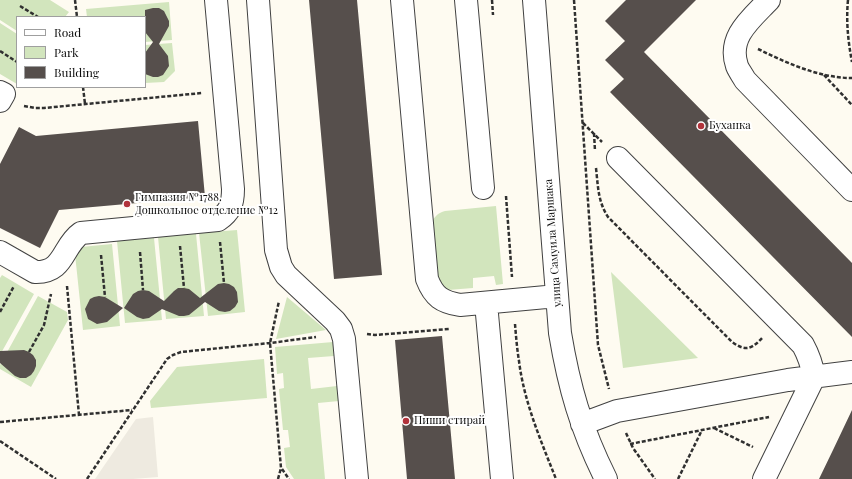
<!DOCTYPE html>
<meta charset="utf-8">
<style>
body{margin:0}
#map{position:relative;width:852px;height:479px;overflow:hidden;background:#fefbf1;font-family:"Playfair Display",serif}
canvas{display:block}
.legend{position:absolute;left:16px;top:16px;width:130px;height:72px;box-sizing:border-box;background:#fff;border:1px solid #9f9f9f;margin:0;padding:5px 7px;list-style:none;font-size:12px;color:#0e0e0e}
.legend li{display:flex;align-items:center;gap:8px;height:20px}
.legend b{width:20px;border:1px solid #9f9f9f}
</style>
<div id="map">
<canvas width="852" height="479"></canvas>
<ul class="legend">
<li><b style="height:5px;background:#fff"></b>Road</li>
<li><b style="height:11px;background:#d2e5bd"></b>Park</li>
<li><b style="height:11px;background:#564f4c"></b>Building</li>
</ul>
</div>
<script>
const ctx = document.querySelector('canvas').getContext('2d');
ctx.lineJoin = 'round';
function fill(path, color) {
  ctx.fillStyle = color;
  ctx.fill(path, 'evenodd');
}
function trace(path, color, width, dash) {
  ctx.strokeStyle = color;
  ctx.lineWidth = width;
  ctx.lineCap = dash ? 'butt' : 'round';
  ctx.setLineDash(dash || []);
  ctx.stroke(path);
}
function label(font, color, halo, rows, align = 'center') {
  ctx.font = font + ' "Playfair Display",serif';
  ctx.lineWidth = 4;
  ctx.setLineDash([]);
  ctx.textBaseline = 'middle';
  ctx.strokeStyle = halo;
  ctx.fillStyle = color;
  for (const [text, x, y, turn = 0] of rows) {
    ctx.save();
    ctx.translate(x, y);
    ctx.rotate((+turn || 0) * Math.PI / 180);
    ctx.textAlign = isNaN(turn) ? turn : align;
    if (halo) ctx.strokeText(text, 0, 0);
    ctx.fillText(text, 0, 0);
    ctx.restore();
  }
}
fill(new Path2D(`
 M0,0H50L69,12L65,17H17V31L0,20Z
 M169,2L172,40L145,42V17H87L86,9Z
 M0,23L17,34V84L0,74Z
 M172,43L175,71L164,82L145,83V45Z
 M496,206L503,284L496,285L494,276L473,278V288L448,290L443,289L437,282L432,222C435,216 438,213 445,211Z
 M237,230L245,312L208,316L199,233Z
 M196,234L204,316L166,319L158,237Z
 M154,238L162,320L125,323L117,241Z
 M112,244L120,326L83,330L75,254L81,247Z
 M611,272L694,354L698,358L623,368Z
 M2,275L34,294L0,355V278Z
 M38,296L67,312L68,320L31,387L0,369V365Z
 M287,297L326,330L276,339Z
 M333,342L334,356L308,358L311,389L337,386L339,401L318,403L325,479H294L286,467L284,448L290,447L288,430H283L279,389L284,388L283,373L277,374L275,347Z
 M264,359L267,398L151,408L150,401L177,367Z`), '#d2e5bd');
fill(new Path2D(`
 M153,417L158,477L133,479H95L136,419Z`), '#eeeae0');
fill(new Path2D(`
 M309,0H357L382,275L334,279Z
 M626,0H696L644,52L852,263V337L610,92L624,79L605,60L625,41L605,21Z
 M153,8H159L164,11L169,21V26L159,44L168,56L169,66L163,75L158,77H153L145,74V53L153,42L145,32V10Z
 M198,121L205,197L59,210L40,248L0,228V164L19,127L36,136Z
 M224,283L229,284L234,287L237,292L238,302L235,307L230,311L225,312L219,311L205,302L189,315L184,316H179L162,309L149,318L143,319L137,317L124,308L133,294L138,291L143,290L149,291L164,301L174,291L178,288H184L189,289L200,298L218,284Z
 M99,296L105,297L123,308L107,322L97,324L88,319L85,309L90,299L94,297Z
 M442,336L455,479H407L395,340Z
 M24,350L29,352L33,355L36,360V366L34,371L31,375L26,378H20L15,376L0,363V351Z
 M852,410V479H819L833,450Z`), '#564f4c');
const minor = new Path2D(`
 M258,0L276,250L281,267L286,275L335,321L341,329L344,339L357,479
 M402,0L427,279C434,297 442,302 460,305L557,296
 M466,0L483,188
 M534,0L560,333C569,387 581,429 606,479
 M769,0C751,19 727,37 737,66C739,71 743,76 745,80L852,190
 M0,92L4,94L0,101
 M618,158L803,345C809,356 812,365 814,377L764,479
 M0,252L35,272C65,273 62,246 81,233L218,220C230,212 233,204 233,189L216,0
 M486,303L502,479
 M582,424L617,411L788,380L852,372`);
trace(minor, '#414141', 24);
trace(new Path2D(`
 M75,0L77,17
 M492,0L493,15
 M574,0L598,345L609,389
 M848,0C846,21 848,41 852,62
 M20,6L38,17
 M758,49C787,63 819,78 852,78
 M0,51L17,62
 M824,75L852,105
 M83,87L85,104
 M24,106L35,108H44L202,93
 M583,123L602,142
 M594,133L595,151
 M596,168C598,186 598,202 608,217L732,342C746,352 752,349 763,337
 M506,196L512,277
 M220,242L224,283
 M180,246L184,288
 M140,252L143,290
 M101,255L105,297
 M67,286L79,415
 M0,312L14,286
 M515,324C516,336 517,349 519,361C524,402 541,441 556,479
 M367,334L375,335L449,329
 M29,352L44,325L51,294
 M0,422L132,410
 M714,428L753,447
 M626,433L633,448L655,479
 M0,441L56,479
 M630,444L769,417
 M282,469L289,479
 M87,479L167,359L173,355L181,352L270,343L316,337
 M278,479L281,468L270,343L279,301
 M678,479L702,430`), '#303030', 2.5, [4, 2]);
trace(minor, '#fff', 22);
for (const [x, y, r, color] of [
 [701,126,4,"#b1333b"],
 [127,204,4,"#b1333b"],
 [406,421,4,"#b1333b"]
]) {
  const dot = new Path2D();
  dot.arc(x, y, r, 0, 2 * Math.PI);
  ctx.fillStyle = color;
  ctx.fill(dot);
  trace(dot, '#fff', 1.5);
}
label('11px', '#0e0e0e', '#fff', [
 ["Буханка",709,126],
 ["Гимназия №1788.",135,198],
 ["Дошкольное отделение №12",135,211],
 ["Пиши стирай",414,421]
], 'left');
label('11px', '#0e0e0e', '#fff', [
 ["улица Самуила Маршака",553,243,-94]
]);
</script>
